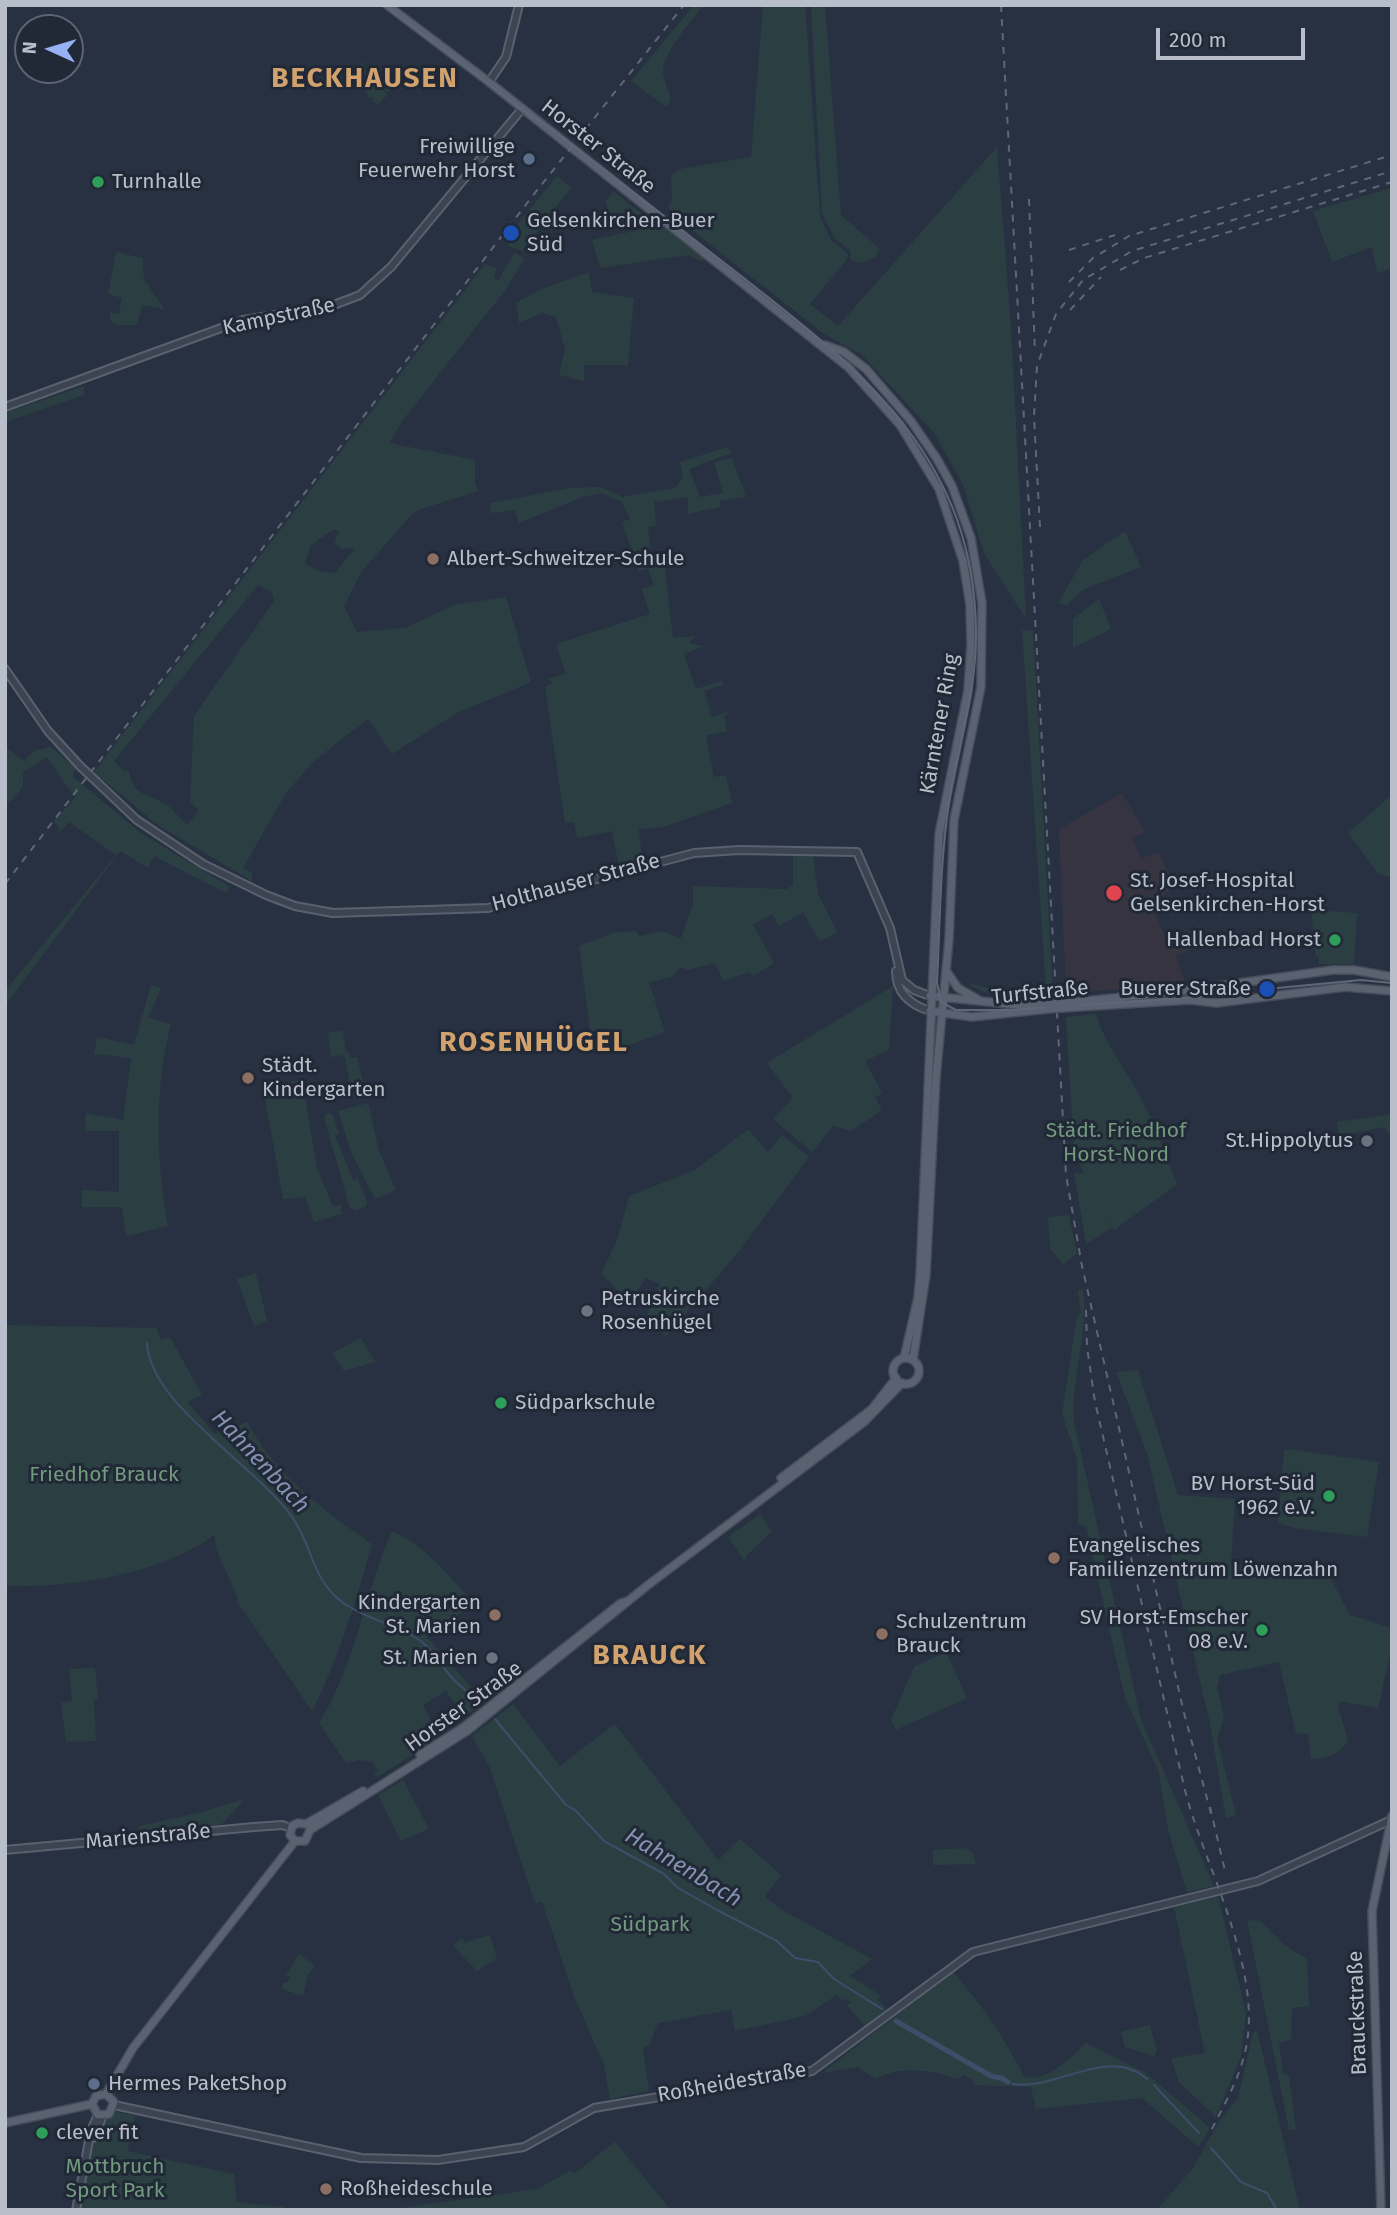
<!DOCTYPE html>
<meta charset="utf-8">
<style>
body{margin:0}
#map{position:relative;width:1397px;height:2215px;overflow:hidden;background:#283141;font-family:"Fira Sans",sans-serif}
canvas{display:block}
.frame{position:absolute;inset:0;border:7px solid #b9becb;pointer-events:none}
.north{position:absolute;left:14px;top:14px;width:70px;height:70px;box-sizing:border-box;background:#212836;border:2px solid #5e6472;border-radius:50%;rotate:274deg;font-size:19px;font-weight:700;line-height:28px;text-align:center;color:#b9becb}
.north::after{content:'';display:block;margin:auto;width:24px;height:32px;background:#96b2f3;clip-path:polygon(50% 0,100% 100%,50% 72%,0 100%)}
.scale{position:absolute;left:1156px;top:28px;width:149px;height:32px;box-sizing:border-box;border:4px solid #b9becb;border-top:0;padding-left:9px;font-size:21px;line-height:24px;white-space:nowrap;color:#b9becb;-webkit-text-stroke:5px #212836;paint-order:stroke}
</style>
<div id="map">
<canvas width="1397" height="2215"></canvas>
<div class="frame"></div>
<div class="north">N</div>
<div class="scale">200 m</div>
</div>
<script>
const ctx = document.querySelector('canvas').getContext('2d');
ctx.lineJoin = 'round';
function fill(path, color) {
  ctx.fillStyle = color;
  ctx.fill(path, 'evenodd');
}
function trace(path, color, width, dash) {
  ctx.strokeStyle = color;
  ctx.lineWidth = width;
  ctx.lineCap = dash ? 'butt' : 'round';
  ctx.setLineDash(dash || []);
  ctx.stroke(path);
}
function label(font, color, halo, rows, align = 'center') {
  ctx.font = font + ' "Fira Sans",sans-serif';
  ctx.lineWidth = 6;
  ctx.setLineDash([]);
  ctx.textBaseline = 'middle';
  ctx.strokeStyle = halo;
  ctx.fillStyle = color;
  for (const [text, x, y, turn = 0] of rows) {
    ctx.save();
    ctx.translate(x, y);
    ctx.rotate((+turn || 0) * Math.PI / 180);
    ctx.textAlign = isNaN(turn) ? turn : align;
    if (halo) ctx.strokeText(text, 0, 0);
    ctx.fillText(text, 0, 0);
    ctx.restore();
  }
}
fill(new Path2D(`
 M1122,793L1145,832L1132,838L1141,859L1158,852L1177,887L1156,900L1160,908L1154,911L1167,941L1199,926L1206,942L1176,956L1186,985L1066,993L1059,829Z`), '#373442');
fill(new Path2D(`
 M694,5H704C692,20 662,53 663,73C664,81 669,91 671,100L666,107L631,81Z
 M763,5H805L820,217L831,240L848,254L847,259L810,304L838,326L997,147L1011,327L1026,619L984,553L963,484L934,433L862,355L824,334L702,238L668,208L672,200L671,175L680,169L751,157Z
 M811,5H825L841,215L880,249L875,257L861,263L851,260L850,250L835,239L822,213Z
 M363,61L367,75L372,69L379,74L376,78L379,81L382,77L394,86L389,92L383,89L387,95L378,105L372,101L374,97L370,99C362,88 369,73 359,67Z
 M557,176L571,188L522,251L508,246L507,237Z
 M1392,188V268L1377,273L1372,247L1332,262L1313,211Z
 M613,191L653,222L616,228L605,202Z
 M661,225L705,259L702,262L689,255L600,268L592,240Z
 M116,252L142,258L144,279L164,309L142,305L137,325H117L110,320V312L119,314L122,298L108,294Z
 M514,253L525,258L506,289L403,420L389,443L475,460V483L478,491L415,511L361,572L344,606L357,632L405,628L454,605L506,597L531,682L457,713L392,754L368,719L315,760L286,793L243,868L252,873V881L158,825L94,772L485,264L496,268L494,277L498,281ZM334,529L339,532L334,542L342,549L355,548L335,573L319,571L305,563L311,545ZM258,585L272,592L274,601L194,716L190,802L199,810L187,825C181,820 178,815 172,809C158,794 132,800 129,771H124L114,761Z
 M589,272L592,292L634,298L628,365H584V381L559,375L565,349L556,317L542,313L519,323L516,303L539,290Z
 M84,386V395L5,422V413Z
 M728,447L731,453L689,469L700,497L723,493L714,462L732,458L746,497L720,501V507L688,514V497L654,502L656,526L648,527L651,554L663,553L673,638L695,636L689,643L704,646L684,654L696,689L721,681L724,684L704,691L712,717L733,710L724,716L727,731L706,736L714,777L726,775L732,803L663,827L639,829L642,860L619,866L612,831L577,838L574,822L565,823L545,687L553,682L547,679L566,674L556,644L650,614L642,589L654,585L648,568L639,571L622,522L630,519L622,502L602,493L582,497L519,523L515,510L491,513L490,503L570,488L601,487L622,497L675,488L683,477L680,462Z
 M1125,531L1141,567L1084,589L1067,605L1058,603L1083,560Z
 M1099,599L1111,629L1073,648V619Z
 M1022,630L1033,631L1053,997C1026,999 990,1001 968,983L1007,992L1046,990Z
 M5,746L23,761L36,750L51,747L76,769L72,776L141,833L230,887L226,893L154,856L148,868L120,851L5,1006V991L116,855L69,822L59,833L58,826L53,822L75,798L47,757L23,772V787L9,803L5,799Z
 M1392,795V878L1378,873L1348,833Z
 M793,856H813L818,894L837,932L820,942L803,913L779,926L772,914L753,925L774,963L753,976L750,972L723,981L715,963L688,970L680,967L672,977L649,982L665,1032L605,1054L599,1033L592,1035L590,1029L579,946L613,933L637,931L639,936L662,931L681,938L693,904V886L787,889L793,885Z
 M1311,910L1357,913L1354,964H1319V958L1316,957Z
 M151,985L161,988L148,1018L171,1024C154,1089 156,1160 168,1226L126,1236L122,1207H82V1190L119,1192V1131H85L86,1113L123,1120L131,1058L94,1054L97,1037L134,1045Z
 M893,986L889,1050L865,1061L882,1093L875,1098L882,1110L851,1131L833,1126L812,1152L773,1119L793,1098L767,1063Z
 M1096,1014C1105,1045 1127,1071 1142,1100C1156,1127 1165,1155 1177,1184L1114,1230L1106,1216L1112,1228L1086,1244L1074,1173H1084L1074,1152L1066,1017Z
 M343,1031L346,1052H349L350,1058L357,1057L366,1094L353,1098L344,1055L331,1057L328,1032Z
 M302,1080L317,1168L333,1207L341,1205V1214L314,1222L305,1197L283,1199L264,1093L276,1090L279,1083Z
 M368,1103L379,1151L396,1190L375,1199L352,1154L338,1111Z
 M328,1113L333,1115L339,1134L335,1135L353,1180L357,1178L367,1201L366,1206L355,1211L350,1208L324,1117Z
 M1392,1114V1136L1384,1127L1339,1136L1337,1122Z
 M748,1129L768,1152L782,1135L809,1157L741,1249L666,1336L646,1317L660,1284L646,1278L630,1302L601,1274L618,1238L629,1196L695,1170Z
 M1069,1215L1077,1253L1063,1265L1050,1248L1048,1217Z
 M256,1273L267,1321L254,1326L237,1279Z
 M1083,1289C1089,1333 1071,1377 1074,1422L1141,1720L1214,1886L1187,1892L1168,1830L1159,1772L1125,1698L1086,1526L1078,1524L1077,1459L1062,1414L1077,1316L1081,1313L1078,1291Z
 M5,1325L157,1328L160,1339L170,1337L202,1395L187,1402L215,1434L247,1422C277,1477 322,1509 372,1544C356,1601 339,1658 312,1711L236,1600L238,1599L217,1551L214,1535C160,1575 71,1588 5,1586Z
 M361,1338L375,1362L344,1371L332,1353Z
 M1138,1370L1178,1495L1235,1499L1231,1565L1275,1566V1578L1331,1579L1350,1615L1392,1628V1646L1378,1708L1340,1701L1338,1707L1348,1740C1339,1755 1328,1758 1311,1759L1308,1733L1296,1734L1279,1662L1220,1675L1217,1687L1224,1717L1217,1739L1236,1815L1226,1818L1210,1724L1147,1453L1116,1372Z
 M1287,1449L1379,1462L1367,1537L1295,1528L1278,1523L1284,1451Z
 M760,1514L772,1531L746,1556L745,1562L728,1537Z
 M392,1531C426,1546 450,1577 474,1604L427,1637L484,1702L464,1717L446,1691L423,1705L440,1738L377,1777L374,1774L378,1771L372,1762L359,1760L346,1763L319,1723C356,1664 364,1594 392,1531Z
 M946,1652L967,1698L896,1730L891,1720L914,1667Z
 M95,1668L98,1698L94,1700L96,1741L66,1742L61,1703L72,1701L69,1669Z
 M513,1704L560,1766L615,1724L718,1860L740,1839L781,1875L765,1897L782,1910L872,1959L850,1976L880,1995L878,2000L887,2009L865,2026L847,2006L851,2002L845,1999L843,2001L837,1995L805,2016L735,2031L731,2010L658,2023L649,2046L643,2048L649,2091L610,2099L604,2065L574,1996L542,1902L535,1903L489,1766L472,1736Z
 M403,1780L429,1829L401,1841L378,1795Z
 M245,1799L222,1824L139,1833V1826L199,1813Z
 M965,1848L973,1853L976,1864L933,1865V1850Z
 M1218,1896L1246,2013L1241,2057L1216,2117L1179,2082L1171,2058L1205,2053L1174,1907Z
 M1247,1920L1260,1921L1286,1946L1307,1959L1309,2006L1292,2008L1291,2039L1279,2043L1283,2073L1289,2076L1296,2130H1289Z
 M490,1935L497,1958L477,1971L453,1946L462,1938L464,1943Z
 M299,1954L315,1966L308,1975L303,1996L282,1989L283,1982L287,1983L290,1977L286,1975Z
 M953,1972C982,2004 1004,2038 1024,2076C1048,2083 1070,2058 1086,2043L1146,2073L1210,2128L1198,2147L1142,2098L1036,2109L1031,2087L975,2085L971,2078L963,2075L958,2079C931,2070 901,2065 875,2079L857,2067L822,2073Z
 M1150,2025L1157,2051L1154,2056L1125,2047L1121,2032Z
 M1257,2030L1300,2210H1157L1193,2168L1220,2120L1238,2098L1253,2033Z
 M115,2111L135,2116L128,2151L234,2174L237,2202L284,2207L285,2210H77L97,2132Z
 M615,2142L671,2210H386L537,2189L570,2171L575,2173Z`), '#2b3f43');
trace(new Path2D(`
 M147,1343C150,1408 266,1470 297,1525C313,1552 314,1581 342,1602C365,1619 395,1624 418,1639C434,1649 443,1670 457,1683C465,1690 472,1696 480,1704
 M495,1719L566,1805L575,1810L604,1841L664,1874L678,1888L717,1910L777,1941L795,1958L818,1962L834,1979L882,2009
 M1013,2084C1056,2091 1108,2045 1147,2079
 M1154,2085L1199,2133
 M1211,2148L1241,2182L1267,2193L1277,2210`), '#3f4d69', 2);
trace(new Path2D(`
 M896,2021L991,2076L1000,2078
 M1002,2078L1008,2082`), '#3f4d69', 5);
const minor = new Path2D(`
 M489,82L506,57L519,5
 M5,407L243,320L331,306L360,295L391,267L521,110
 M5,669L48,731L81,767
 M97,782L137,820L203,864L266,895L295,906L333,913L488,908L694,853L739,850L857,852L890,928L902,980L914,990L930,996
 M896,971C896,993 911,1005 930,1011
 M5,1850L254,1827L282,1825L291,1828
 M114,2105L361,2158L438,2160L524,2147L594,2108L812,2071L973,1952L1258,1881L1391,1820
 M93,2138L103,2116
 M76,2210L91,2130L98,2115`);
const major = new Path2D(`
 M387,5L489,82L848,367L900,425L939,489L963,561L970,605L971,645L968,690L939,834L920,1276L918,1297L904,1358
 M825,345L844,352L866,369L911,421L937,459L952,486L971,538L982,603L981,687L954,820L949,939L936,1078L926,1275L913,1360
 M947,972L958,988L979,1000
 M930,996L1019,1005L1047,1004
 M1076,1002L1189,990L1333,970H1354L1392,977
 M1077,1007L1190,1000L1217,1003L1345,987L1392,991
 M930,1011L972,1017L1048,1009
 M893 1371a13 13 0 1 1 26 0a13 13 0 1 1-26 0Z
 M781,1478L872,1409L896,1378
 M420,1755L464,1727L621,1603L628,1601
 M306,1824L363,1791
 M310,1830L467,1731L648,1585L864,1422L902,1383
 M295,1841L290,1835L292,1826L298,1823L306,1824
 M295,1841H305L310,1830
 M106,2094L133,2048L295,1841
 M92,2104L98,2115L109,2114L114,2102L106,2094
 M92,2104L96,2096L106,2094
 M5,2123L92,2104
 M1381,2210L1372,1911L1392,1816`);
trace(minor, '#5a616e', 10);
trace(major, '#464c5a', 10);
trace(minor, '#3c4351', 6);
trace(major, '#5a6271', 7);
trace(new Path2D(`
 M384,5L524,111L553,130C617,180 681,229 745,279C868,375 974,461 976,631C977,691 958,746 949,803C940,862 940,923 937,983L941,1002L956,1010H1010L1201,997
 M1267,989L1361,980L1392,983
 M1191,991L1237,987`), '#5e6777', 2);
trace(new Path2D(`
 M1001,5L1066,1175L1082,1266L1184,1713L1212,1817
 M1029,199L1035,353
 M1069,250L1115,235
 M1120,270L1144,258L1392,182
 M1069,282L1093,258L1129,236L1392,155
 M1070,310L1101,277
 M1040,527L1034,417L1037,366L1056,314L1083,280L1132,251L1392,171
 M5,884L531,198L684,5
 M1086,1310L1087,1347L1095,1402L1184,1786C1203,1866 1267,1973 1244,2056C1237,2084 1221,2110 1209,2135
 M1210,1807L1226,1875`), '#5e6777', 2, [7, 7]);
const minorBridge = new Path2D(`
 M81,767L97,782`);
const majorBridge = new Path2D(`
 M1047,1004L1076,1002
 M1048,1009L1077,1007`);
trace(minorBridge, '#5a616e', 10, []);
trace(majorBridge, '#464c5a', 10, []);
trace(minorBridge, '#3c4351', 6);
trace(majorBridge, '#5a6271', 7);
for (const [x, y, r, color] of [
 [529,159,7,"#5c6f8a"],
 [98,182,7,"#2e9e5b"],
 [511,233,9,"#1a4fb4"],
 [433,559,7,"#8d6e63"],
 [1114,893,9,"#e0444e"],
 [1335,940,7,"#2e9e5b"],
 [1267,989,9,"#1a4fb4"],
 [248,1078,7,"#8d6e63"],
 [1367,1141,7,"#6b7280"],
 [587,1311,7,"#6b7280"],
 [501,1403,7,"#2e9e5b"],
 [1329,1496,7,"#2e9e5b"],
 [1054,1558,7,"#8d6e63"],
 [495,1615,7,"#8d6e63"],
 [1262,1630,7,"#2e9e5b"],
 [882,1634,7,"#8d6e63"],
 [492,1658,7,"#6b7280"],
 [94,2084,7,"#5c6f8a"],
 [42,2133,7,"#2e9e5b"],
 [326,2189,7,"#8d6e63"]
]) {
  const dot = new Path2D();
  dot.arc(x, y, r, 0, 2 * Math.PI);
  ctx.fillStyle = color;
  ctx.fill(dot);
  trace(dot, '#212836', 2.5);
}
label('21px', '#b9becb', '#212836', [
 ["Freiwillige",515,147,"right"],
 ["Feuerwehr Horst",515,171,"right"],
 ["Turnhalle",112,182],
 ["Gelsenkirchen-Buer",527,221],
 ["Süd",527,245],
 ["Albert-Schweitzer-Schule",447,559],
 ["St. Josef-Hospital",1130,881],
 ["Gelsenkirchen-Horst",1130,905],
 ["Hallenbad Horst",1321,940,"right"],
 ["Buerer Straße",1251,989,"right"],
 ["Städt.",262,1066],
 ["Kindergarten",262,1090],
 ["St.Hippolytus",1353,1141,"right"],
 ["Petruskirche",601,1299],
 ["Rosenhügel",601,1323],
 ["Südparkschule",515,1403],
 ["BV Horst-Süd",1315,1484,"right"],
 ["1962 e.V.",1315,1508,"right"],
 ["Evangelisches",1068,1546],
 ["Familienzentrum Löwenzahn",1068,1570],
 ["Kindergarten",481,1603,"right"],
 ["St. Marien",481,1627,"right"],
 ["SV Horst-Emscher",1248,1618,"right"],
 ["08 e.V.",1248,1642,"right"],
 ["Schulzentrum",896,1622],
 ["Brauck",896,1646],
 ["St. Marien",478,1658,"right"],
 ["Hermes PaketShop",108,2084],
 ["clever fit",56,2133],
 ["Roßheideschule",340,2189]
], 'left');
label('21px', '#b9becb', '#212836', [
 ["Horster Straße",598,147,38],
 ["Kampstraße",279,317,-12],
 ["Kärntener Ring",940,724,-80],
 ["Holthauser Straße",576,883,-15],
 ["Turfstraße",1040,993,-6],
 ["Horster Straße",464,1707,-36],
 ["Marienstraße",148,1837,-5],
 ["Brauckstraße",1358,2013,-92],
 ["Roßheidestraße",732,2083,-10]
]);
label('21px', '#719a7e', '#212836', [
 ["Städt. Friedhof",1116,1131],
 ["Horst-Nord",1116,1155],
 ["Friedhof Brauck",104,1475],
 ["Südpark",650,1925],
 ["Mottbruch",115,2167],
 ["Sport Park",115,2191]
]);
label('italic 23px', '#8292b1', '#212836', [
 ["Hahnenbach",260,1462,47],
 ["Hahnenbach",683,1868,31]
]);
ctx.letterSpacing = '2px';
label('bold 28px', '#d1a16e', '#212836', [
 ["BECKHAUSEN",365,79],
 ["ROSENHÜGEL",534,1043],
 ["BRAUCK",650,1656]
]);
ctx.letterSpacing = '0px';
</script>
